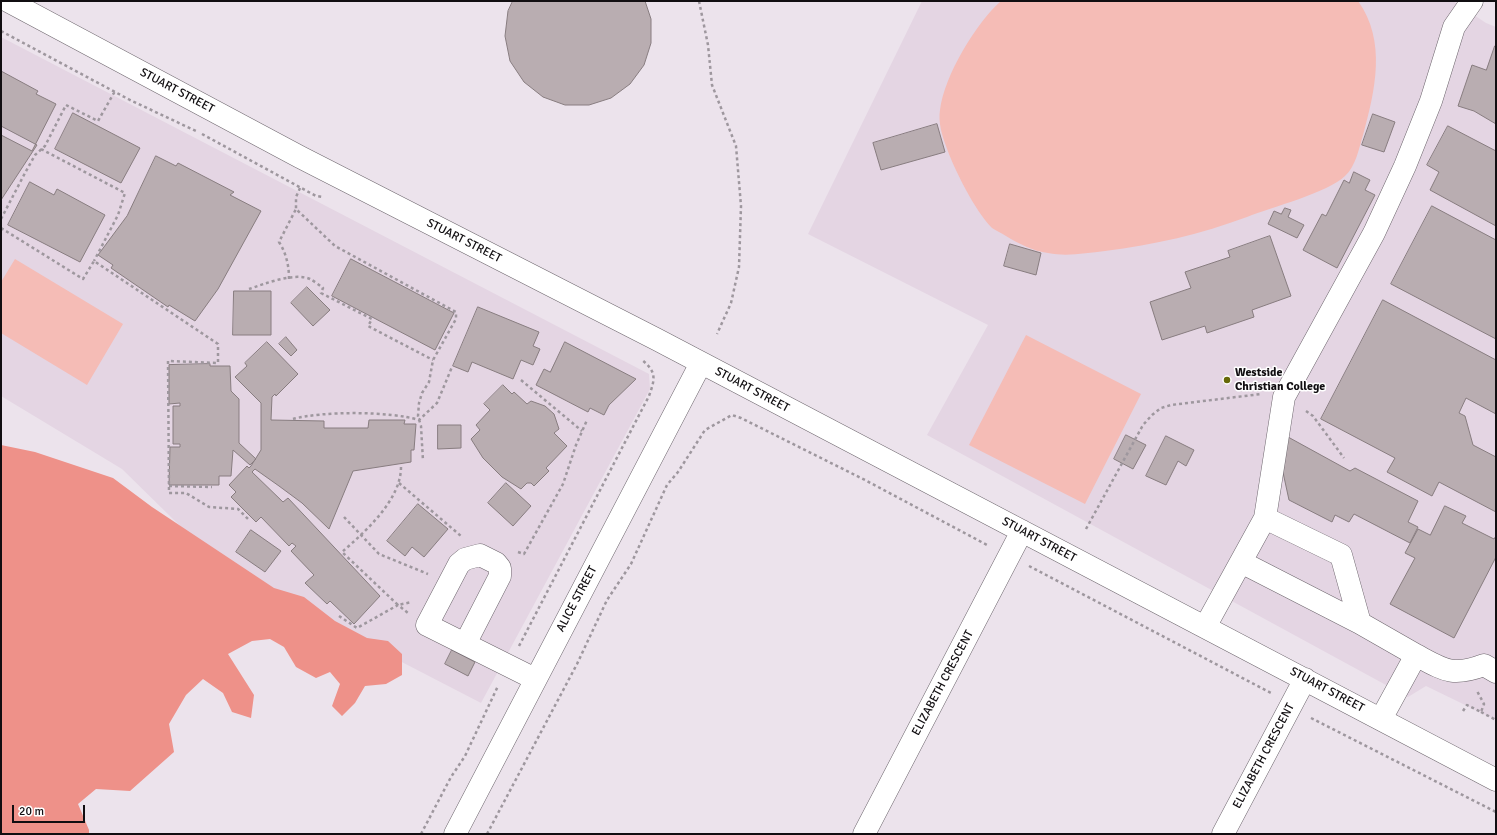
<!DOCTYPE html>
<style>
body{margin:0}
#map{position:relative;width:1497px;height:835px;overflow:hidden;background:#ece3ec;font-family:Signika,sans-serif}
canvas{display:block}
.frame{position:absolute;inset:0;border:2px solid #110e11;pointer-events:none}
.scale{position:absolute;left:12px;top:805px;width:73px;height:18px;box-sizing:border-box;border:2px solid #110e11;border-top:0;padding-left:5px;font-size:12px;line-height:14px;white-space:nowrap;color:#110e11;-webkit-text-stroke:3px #fff;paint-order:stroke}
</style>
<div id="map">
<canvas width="1497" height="835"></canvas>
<div class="frame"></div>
<div class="scale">20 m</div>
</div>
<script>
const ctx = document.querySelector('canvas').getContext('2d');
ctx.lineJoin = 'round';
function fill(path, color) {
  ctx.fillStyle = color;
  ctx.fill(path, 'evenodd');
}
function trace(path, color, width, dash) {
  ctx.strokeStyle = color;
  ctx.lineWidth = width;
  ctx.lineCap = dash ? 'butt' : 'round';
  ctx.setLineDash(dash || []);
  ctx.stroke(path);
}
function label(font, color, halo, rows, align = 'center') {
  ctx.font = font + ' Signika,sans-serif';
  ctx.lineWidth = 3;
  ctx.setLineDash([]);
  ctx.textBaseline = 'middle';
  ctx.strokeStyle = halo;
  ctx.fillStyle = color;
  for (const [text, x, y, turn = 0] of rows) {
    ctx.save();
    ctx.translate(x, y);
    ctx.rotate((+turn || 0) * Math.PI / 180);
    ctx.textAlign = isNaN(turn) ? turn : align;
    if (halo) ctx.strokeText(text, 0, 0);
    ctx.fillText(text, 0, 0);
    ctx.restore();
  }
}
fill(new Path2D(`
 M922,1H1453L1486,23L1496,27V720L1426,686L1408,697L927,435L988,325L808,234Z
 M1,37L649,374L650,389L481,703L226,571L122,469L1,396Z`), '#e4d5e3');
fill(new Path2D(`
 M1001,1H1358C1387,41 1375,91 1363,135C1359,148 1356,166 1345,176C1327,193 1272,207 1247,217C1201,234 1154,245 1105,251C1086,253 1067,257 1048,253C1033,251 1019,244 1006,236C1002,233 996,231 992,228C975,211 954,169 946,146C942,135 938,122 940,110C944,76 976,23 1001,1Z
 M15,259L123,324L87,385L1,333V282Z
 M1026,335L1141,394L1085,504L969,445Z`), '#f5bcb6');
fill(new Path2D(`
 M1,445L35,452L113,478L152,507L274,588L304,597L335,621L367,638L388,641L402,654V675L386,684L365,686L355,703L342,716L332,706L340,684L330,672L316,678L296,667L284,647L270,639L252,641L228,654L254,695L251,718L232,712L223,693L203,679L186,695L169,724L174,752L130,791L96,789L78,804L89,830V834H1Z`), '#ee9189');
const building = new Path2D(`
 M513,1H645L651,19V43L644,65L630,84L611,98L589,105H565L543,97L524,82L510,61L505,36L508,11Z
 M1495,46H1496V124L1474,111L1458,106L1472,65L1486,70Z
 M1,71L38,91L36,94L56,104L32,151L1,135Z
 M73,113L140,148L121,183L55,149Z
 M1373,114L1395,122L1384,152L1362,145Z
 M937,124L945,152L881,170L873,143Z
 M1,126L37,145L1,200Z
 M1448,126L1496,151V226L1430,190L1439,172L1427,165Z
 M156,156L176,166L178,163L234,192L230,195L261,211L218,289L195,321L169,305L168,307L111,268L113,265L98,255L127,216Z
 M1354,172L1370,180L1365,190L1375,195L1337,268L1303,250L1322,214L1326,216L1344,180L1349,183Z
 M30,182L54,195L57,189L105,215L80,262L8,225Z
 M1432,206L1496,240V339L1391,284Z
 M1285,208L1291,210L1288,217L1304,225L1297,238L1268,224L1274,211L1281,214Z
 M1270,236L1291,296L1252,310L1254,317L1207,333L1205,326L1162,340L1150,302L1191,288L1185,272L1230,257L1228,251Z
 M1010,244L1041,253L1036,275L1004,266Z
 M351,259L454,313L435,350L332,296Z
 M307,287L330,310L313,326L291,303Z
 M234,291H271V335H233Z
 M1383,300L1496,360V414L1466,398L1459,413L1465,416L1473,445L1496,457V512L1439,482L1432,496L1387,472L1395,458L1321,419Z
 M478,307L539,332L533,346L540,349L533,365L521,360L513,379L472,362L468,372L453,366Z
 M286,337L297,350L291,356L279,344Z
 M267,342L298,374L276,396L275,394L272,397L271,420L324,421V428H368L369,420H405L404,424H416L414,450H411V462L353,471L329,529L302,503L279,486L255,469L252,472L283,502L288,498L380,596L354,624L330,601L327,604L305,583L314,575L291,551L296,546L292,543L289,546L261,517L256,522L231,497L236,492L229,485L247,466L249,468L251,466L261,450V403L235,377L247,366L245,363Z
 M565,342L636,379L609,405L604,415L590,408L588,412L536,385L544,369L550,372Z
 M210,364V366H230L231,391L239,399V443L256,459L250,465L233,450L231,476H219V485H169L170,447H180V444H173V406H180V403L169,404V365Z
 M503,385L512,394L514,392L527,404L531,401L545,406L554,414L559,429L554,433L567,446L546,468L549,471L534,486L531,483H527L521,489L502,477L483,458L471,439L480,430L476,425L490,410L484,404Z
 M438,425H461V448L438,449Z
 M1126,435L1146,445L1133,469L1114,459Z
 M1166,436L1194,450L1186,466L1178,461L1166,485L1146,476Z
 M1288,437L1350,471L1355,468L1418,501L1408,522L1418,527L1410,543L1354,514L1349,522L1335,515L1332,522L1289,500L1279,454Z
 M506,483L531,506L513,526L488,503Z
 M418,504L448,529L424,557L412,547L405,556L387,541Z
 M1445,506L1466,516L1462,523L1494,539L1496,536V557L1454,638L1390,604L1415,558L1405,553L1418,529L1430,535Z
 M251,530L281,551L265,572L236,552Z
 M452,650L475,662L468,676L445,664Z`);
fill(building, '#b9adb1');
trace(building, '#887d80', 1);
const minor = new Path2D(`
 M8,1L300,157L656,339L1496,780
 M1265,518L1284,397L1374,233L1405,166L1431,101L1454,27L1472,1
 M1241,562L1360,623
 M1205,627L1265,518L1341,555L1360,623L1416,655L1381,719
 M465,644L500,576V568L496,563L480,555L465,559L459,564L427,625L535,679
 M1416,655C1444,670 1452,677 1484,665L1496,672
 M455,834L701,363
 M864,834L1022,531
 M1223,834L1305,679`);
trace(minor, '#6d666d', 23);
trace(new Path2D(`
 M699,1L708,45L712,85L736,146L741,206L739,267L731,303L717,334
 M1,31L130,100L196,131
 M202,134L316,196L323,197
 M41,149L125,193L118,215L94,261
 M300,188L296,197V209L335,246L456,312V319L433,360L429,382L422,393L419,403L418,416L421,426L423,461
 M1,219L25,173L35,155L45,146L66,105L98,121L115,91
 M1,228L83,279L94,261L218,344V363L168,361L169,493H186L209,507L238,509L250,521
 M289,279C289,265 286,253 279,242L296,209
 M249,289C264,284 294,272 310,279C314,281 319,285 323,288L321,293L372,319L368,326L433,360
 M521,380L582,431
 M1306,411L1313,416L1344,458
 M293,419C322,411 390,411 419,420L437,403L452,367
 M401,467C401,500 365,532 342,552L398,605L412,602
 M399,483L461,536
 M169,486L212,487
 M344,517L379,554L428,574
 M1086,529L1143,425L1152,415L1161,408L1171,405L1261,394
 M518,552L524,554L563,484L576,445L587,420
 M1029,566L1271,693
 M339,616L357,628L398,605L408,613
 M519,646L649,396C655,379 657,372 642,360
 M1463,711L1467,705L1481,712L1484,704L1477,691
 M1481,712L1496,720
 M1311,718L1496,812
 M421,834L451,777L465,756L498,686
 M487,834L577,664L607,600L631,564L667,485L678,472L705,430L732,415L741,418L865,480L989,546`), '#9e979e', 2.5, [3, 3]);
trace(minor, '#fff', 22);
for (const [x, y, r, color] of [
 [1227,380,4,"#666908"]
]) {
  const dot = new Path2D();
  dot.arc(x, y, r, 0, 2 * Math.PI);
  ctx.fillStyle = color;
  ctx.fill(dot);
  trace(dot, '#fff', 1.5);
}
label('12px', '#110e11', '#fff', [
 ["STUART STREET",177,91,28],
 ["STUART STREET",464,241,27],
 ["STUART STREET",752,390,28],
 ["STUART STREET",1039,540,28],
 ["ALICE STREET",577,599,-62],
 ["ELIZABETH CRESCENT",943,683,-62],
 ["STUART STREET",1327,690,28],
 ["ELIZABETH CRESCENT",1264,756,-62]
]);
label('bold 12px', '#110e11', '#fff', [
 ["Westside",1235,373],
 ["Christian College",1235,387]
], 'left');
</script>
